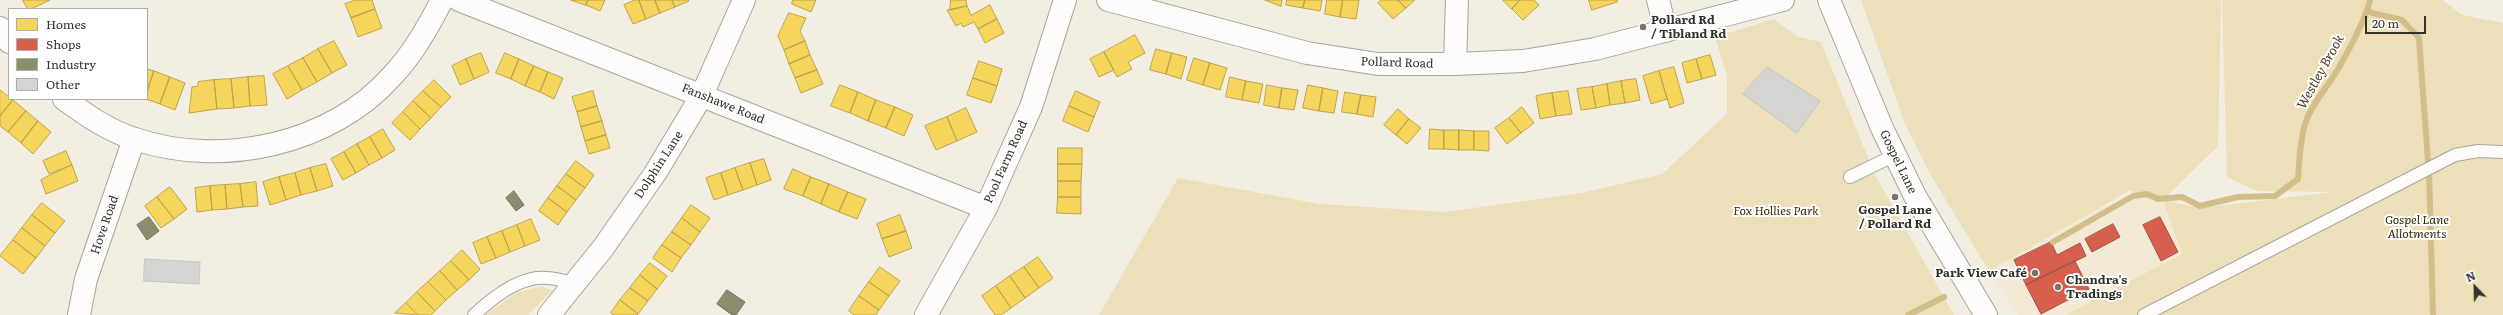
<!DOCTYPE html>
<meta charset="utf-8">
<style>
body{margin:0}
#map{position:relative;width:2503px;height:315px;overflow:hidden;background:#f3eee2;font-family:Literata,serif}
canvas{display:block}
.legend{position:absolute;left:8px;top:8px;width:140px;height:92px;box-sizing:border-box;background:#fff;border:1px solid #aeada9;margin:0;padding:5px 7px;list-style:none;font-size:12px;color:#343128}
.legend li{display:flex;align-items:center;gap:8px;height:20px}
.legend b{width:20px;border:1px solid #aeada9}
.north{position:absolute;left:2455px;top:267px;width:40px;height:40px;-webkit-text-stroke:3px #fff;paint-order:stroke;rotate:337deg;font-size:11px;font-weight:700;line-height:16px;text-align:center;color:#343128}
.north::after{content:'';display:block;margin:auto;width:14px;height:18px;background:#343128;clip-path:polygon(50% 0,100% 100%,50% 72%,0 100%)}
.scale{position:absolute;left:2365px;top:16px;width:61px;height:18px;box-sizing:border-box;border:2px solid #343128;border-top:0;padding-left:5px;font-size:12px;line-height:14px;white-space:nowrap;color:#343128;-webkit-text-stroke:3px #fff;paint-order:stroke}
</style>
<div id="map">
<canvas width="2503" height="315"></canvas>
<ul class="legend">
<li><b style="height:11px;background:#f6d55c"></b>Homes</li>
<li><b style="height:11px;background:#d6604d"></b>Shops</li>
<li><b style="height:11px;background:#8c8c6e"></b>Industry</li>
<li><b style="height:11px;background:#d5d4d3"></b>Other</li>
</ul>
<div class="north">N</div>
<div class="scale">20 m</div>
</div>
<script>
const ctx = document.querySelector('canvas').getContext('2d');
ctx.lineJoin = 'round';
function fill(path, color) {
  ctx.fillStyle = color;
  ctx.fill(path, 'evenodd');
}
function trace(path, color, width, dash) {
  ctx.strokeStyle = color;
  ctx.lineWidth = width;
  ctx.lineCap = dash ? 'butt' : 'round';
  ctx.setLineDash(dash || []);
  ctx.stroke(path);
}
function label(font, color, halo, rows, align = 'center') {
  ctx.font = font + ' Literata,serif';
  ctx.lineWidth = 4;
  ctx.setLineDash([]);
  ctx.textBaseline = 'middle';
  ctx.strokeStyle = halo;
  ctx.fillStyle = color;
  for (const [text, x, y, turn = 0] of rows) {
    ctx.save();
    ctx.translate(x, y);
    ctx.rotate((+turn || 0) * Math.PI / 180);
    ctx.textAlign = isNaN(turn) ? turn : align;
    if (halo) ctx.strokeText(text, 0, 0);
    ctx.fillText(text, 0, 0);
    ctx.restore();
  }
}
fill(new Path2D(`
 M2138,197L2162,200L2182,254L2065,315H2018L1989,271L2098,208Z`), '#f2ead4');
fill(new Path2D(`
 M1861,0H2221L2218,146L2163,200L2200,208L2333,192L2257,191L2227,177L2222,0H2443L2462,15L2503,23V315H2065L2182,254L2163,201L2138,197L2131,190L1989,271L1930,174L1905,124Z
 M1774,19L1798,37L1821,42L1875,175L1954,315H1099L1178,178L1320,204L1445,212L1582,193L1662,174L1727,114V75L1715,37Z
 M542,286L552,291L528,315H484L518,292Z`), '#eddfba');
const homes = new Path2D(`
 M23,0H50L31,9H28Z
 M356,0H372L375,9L351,18L345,4Z
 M571,0H588L586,5Z
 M588,0H605L600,11L586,5Z
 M635,0H639L646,19L633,24L624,5Z
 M639,0H655L660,13L646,19Z
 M655,0H672L675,7L660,13Z
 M672,0H688L689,1L675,7Z
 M793,0H816L811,12L792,4Z
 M951,0H966L967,6L950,10Z
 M1265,0H1282L1281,6Z
 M1287,0H1305L1303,8L1286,5Z
 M1305,0H1322L1320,11L1303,8Z
 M1327,0H1343L1340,17L1325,14Z
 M1343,0H1359L1356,19L1340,17Z
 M1381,0H1398L1406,8L1393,19L1378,3Z
 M1398,0H1415L1406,8Z
 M1503,0H1520L1512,9Z
 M1520,0H1534L1539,5L1523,20L1512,9Z
 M1589,0H1617V2L1592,10Z
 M990,5L997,19L978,29L974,22L963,27L961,23L956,26L947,10L967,6L971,15Z
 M375,9L382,28L358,37L351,18Z
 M789,13L806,18L800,31L805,41L784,50L778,36Z
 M997,19L1004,33L985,43L978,29Z
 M1135,35L1145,53L1128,62L1132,69L1117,77L1104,52Z
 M334,41L347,65L332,73L318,49Z
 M805,41L810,55L789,64L784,50Z
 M318,49L332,73L317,82L303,58Z
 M1156,49L1172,53L1166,74L1150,70Z
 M1104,52L1114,70L1099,77L1090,59Z
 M481,53L489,72L474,79L466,59Z
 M505,53L519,59L511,79L496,73Z
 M1172,53L1187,57L1181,79L1166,74Z
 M810,55L817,70L795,78L789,64Z
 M1710,55L1716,75L1702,79L1696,59Z
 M303,58L317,82L302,90L288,66Z
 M1194,58L1210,63L1203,85L1187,80Z
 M466,59L474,79L460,85L452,66Z
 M519,59L534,66L525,86L511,79Z
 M1696,59L1702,79L1687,83L1682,63Z
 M979,61L1002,69L997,86L973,78Z
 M1210,63L1227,68L1220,90L1203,85Z
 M288,66L302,90L287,99L273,74Z
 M534,66L548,72L540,92L525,86Z
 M1674,67L1684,103L1670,108L1659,71Z
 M147,69L154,71L147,90Z
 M817,70L823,84L801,93L795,78Z
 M154,71L170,77L160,104L146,99Z
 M1659,71L1667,99L1651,104L1643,76Z
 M548,72L563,78L554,99L540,92Z
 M264,76L267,105L250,106L248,77Z
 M170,77L185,83L175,110L160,104Z
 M248,77L250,106L234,108L231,79Z
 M1230,77L1246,81L1242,100L1226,97Z
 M973,78L997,86L991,103L967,95Z
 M231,79L234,108L217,109L214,80Z
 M1636,79L1640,100L1625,103L1621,81Z
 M214,80L217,109L189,113L192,87L198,86V82Z
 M434,80L451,97L441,107L423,91Z
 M1246,81L1263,84L1259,103L1242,100Z
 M1621,81L1625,103L1610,105L1607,84Z
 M1607,84L1610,105L1596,108L1592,87Z
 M840,85L858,92L850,113L831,106Z
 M1267,85L1282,88L1279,108L1264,105Z
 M1308,85L1323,88L1319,111L1303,108Z
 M1592,87L1596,108L1581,110L1577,89Z
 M1282,88L1298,90L1294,110L1279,108Z
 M1323,88L1338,91L1334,113L1319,111Z
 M0,90L13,100L0,116Z
 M423,91L441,107L431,118L413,101Z
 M593,91L597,106L577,112L572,97Z
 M1076,91L1100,102L1094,117L1069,106Z
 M1568,91L1572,114L1556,116L1552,93Z
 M858,92L876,100L868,121L850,113Z
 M1345,92L1361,95L1357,114L1342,112Z
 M1552,93L1556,116L1540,119L1536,96Z
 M1361,95L1376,97L1373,117L1357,114Z
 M13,100L26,111L8,132L0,126V116Z
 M876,100L895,107L886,128L868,121Z
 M413,101L431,118L420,129L403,112Z
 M597,106L602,121L581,127L577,112Z
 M1069,106L1094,117L1088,132L1063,121Z
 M895,107L913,115L904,136L886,128Z
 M1522,107L1534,123L1521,133L1509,118Z
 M966,108L977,132L957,141L947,117Z
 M1398,109L1409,119L1396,135L1384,125Z
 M26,111L38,121L21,143L8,132Z
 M403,112L420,129L410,140L392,123Z
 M947,117L957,141L936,150L925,126Z
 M1509,118L1521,133L1507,144L1495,128Z
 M1409,119L1421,128L1407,144L1396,135Z
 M38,121L51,132L33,154L21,143Z
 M602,121L606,135L585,141L581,127Z
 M383,129L395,150L382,158L370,137Z
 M1430,129L1444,130V149H1429Z
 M1444,130H1459V150L1444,149Z
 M1459,130L1474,131V150H1459Z
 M1474,131H1489V151L1474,150Z
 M606,135L610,148L589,154L585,141Z
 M370,137L382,158L369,165L357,144Z
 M357,144L369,165L356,173L344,152Z
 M1058,148H1082V164H1058Z
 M66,151L72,165L49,174L43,161Z
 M344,152L356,173L343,180L331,159Z
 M764,159L771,180L757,185L750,163Z
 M576,161L594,175L585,188L566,174Z
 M750,163L757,185L743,190L735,168Z
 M326,164L333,186L317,191L310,168Z
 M1058,164H1082L1081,181H1058Z
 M72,165L78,181L46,194L41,180Z
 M310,168L317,191L301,195L295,173Z
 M735,168L743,190L728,195L721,173Z
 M793,169L811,177L803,196L784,189Z
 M295,173L301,195L286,200L279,177Z
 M721,173L728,195L714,200L706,178Z
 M566,174L585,188L576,200L557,186Z
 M279,177L286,200L270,205L263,182Z
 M811,177L829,184L821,204L803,196Z
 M1058,181H1081V197H1058Z
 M256,182L258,206L243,207L240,184Z
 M240,184L243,207L227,209L225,185Z
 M829,184L848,192L839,212L821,204Z
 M225,185L227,209L212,210L210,186Z
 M210,186L212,210L197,212L195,188Z
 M557,186L576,200L567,212L548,198Z
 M170,187L187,209L174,219L157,197Z
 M848,192L866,199L857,219L839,212Z
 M157,197L174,219L161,228L145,206Z
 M1058,197H1081V214L1057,213Z
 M548,198L567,212L558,225L539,211Z
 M42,203L65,221L55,233L32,215Z
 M691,205L710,218L700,232L682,218Z
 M32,215L55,233L45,246L22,228Z
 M900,215L906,231L882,239L877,224Z
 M682,218L700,232L691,245L672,232Z
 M531,219L540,240L525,246L517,225Z
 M517,225L525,246L510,252L502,231Z
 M22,228L45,246L36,258L13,240Z
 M502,231L510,252L496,258L487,237Z
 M906,231L912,248L889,257L882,239Z
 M672,232L691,245L681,258L662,245Z
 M487,237L496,258L481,264L473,243Z
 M13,240L36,258L23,274L0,256Z
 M662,245L681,258L672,272L653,258Z
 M462,250L480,269L469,280L451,261Z
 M1038,257L1053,278L1039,288L1024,267Z
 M451,261L469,280L457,290L440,271Z
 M650,263L667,276L657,289L640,275Z
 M880,267L900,281L889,296L869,282Z
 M1024,267L1039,288L1025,298L1010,276Z
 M440,271L457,290L446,300L428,282Z
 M640,275L657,289L648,301L630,288Z
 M1010,276L1025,298L1011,308L996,286Z
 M428,282L446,300L435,311L417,292Z
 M869,282L889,296L879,310L859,296Z
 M996,286L1011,308L1001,315H995L982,296Z
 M630,288L648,301L638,314L620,300Z
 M417,292L435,311L431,315H418L406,303Z
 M859,296L879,310L876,315H854L849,311Z
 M620,300L638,314L637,315H613L611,313Z
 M406,303L418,315L395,313Z`);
fill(homes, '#f6d55c');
trace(homes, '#bca44c', 1);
const shops = new Path2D(`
 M2160,217L2178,252L2161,261L2143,225Z
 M2113,224L2120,237L2092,252L2085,239Z
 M2051,242L2057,255L2080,243L2086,256L2026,285L2014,260Z
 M2075,261L2089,289L2041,314L2026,285Z`);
fill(shops, '#d6604d');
trace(shops, '#a55242', 1);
const industry = new Path2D(`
 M514,191L524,205L516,211L506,198Z
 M149,217L159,231L147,240L137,225Z
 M727,290L745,302L736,315H732L717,304Z`);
fill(industry, '#8c8c6e');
trace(industry, '#727159', 1);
trace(new Path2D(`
 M2367,10L2372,13L2402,20L2419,38L2428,162
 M2429,171L2433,315
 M2053,242L2133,196L2147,194L2158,199L2182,197L2200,206L2238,197L2275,196L2298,179C2299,161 2300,142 2305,124C2312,103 2327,88 2338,69C2349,50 2365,20 2370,0
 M1908,315L1944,297`), '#d2be88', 6);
const building = new Path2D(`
 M1767,67L1820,101L1797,133L1743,94Z
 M145,259L200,262L199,284L144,281Z`);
fill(building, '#d5d4d3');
trace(building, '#c6c4c3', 1);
const lane = new Path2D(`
 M1850,177L1895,155
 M474,315C492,298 520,275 547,278C556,278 566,282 575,283
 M2144,315L2455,155L2478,151L2503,152`);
const street = new Path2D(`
 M459,0L986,208
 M1108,0L1307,53L1378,64H1455L1523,61L1595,49L1783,0
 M1658,0L1666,31
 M0,28L9,42
 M1455,64L1457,0
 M64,99C86,115 109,131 135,139C221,168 331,145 392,76C413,54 428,27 442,0
 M79,315L86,279L134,139
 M926,315L986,208L1005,165L1031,107L1065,0`);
const secondary = new Path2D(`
 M1829,0L1882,128L1915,196L1986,315
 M549,315L603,248L656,172L702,95L744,0`);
trace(lane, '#a9a59d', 14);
trace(street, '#a9a59d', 24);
trace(secondary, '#a9a59d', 24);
trace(lane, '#fdfcfb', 12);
trace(street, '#fdfcfb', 22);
trace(secondary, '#fdfcfb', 22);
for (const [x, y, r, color] of [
 [1643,27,4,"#777369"],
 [1895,197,4,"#777369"],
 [2035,273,4,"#777369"],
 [2058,287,4,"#777369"]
]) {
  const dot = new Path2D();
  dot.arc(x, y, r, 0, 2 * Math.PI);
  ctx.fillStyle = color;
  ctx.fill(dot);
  trace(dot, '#fff', 1.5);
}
label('bold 12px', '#343128', '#fff', [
 ["Pollard Rd",1651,20],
 ["/ Tibland Rd",1651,34],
 ["Gospel Lane",1895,210,"center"],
 ["/ Pollard Rd",1895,224,"center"],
 ["Park View Café",2027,273,"right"],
 ["Chandra's",2066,280],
 ["Tradings",2066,294]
], 'left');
label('12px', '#343128', '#fff', [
 ["Pollard Road",1397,63,2],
 ["Fanshawe Road",723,104,22],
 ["Pool Farm Road",1006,162,-66],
 ["Gospel Lane",1898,162,64],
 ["Dolphin Lane",659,165,-57],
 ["Hove Road",105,225,-71]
]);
label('italic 12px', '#352908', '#fff', [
 ["Fox Hollies Park",1776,211],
 ["Gospel Lane",2417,220],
 ["Allotments",2417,234]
]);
label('italic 13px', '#473b1c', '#fff', [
 ["Westley Brook",2321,72,-61]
]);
</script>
